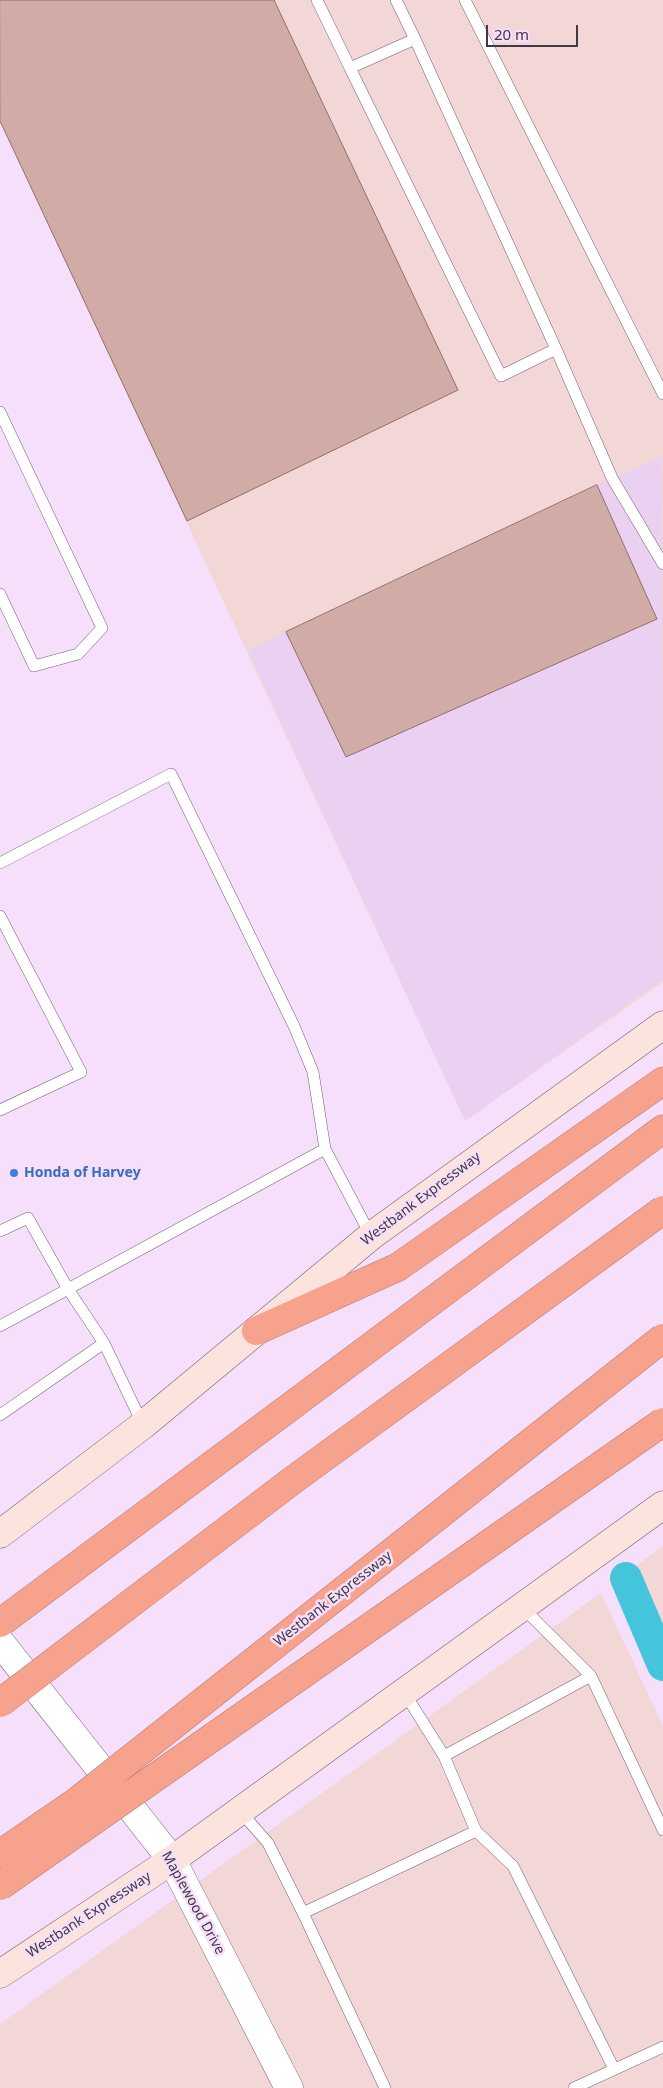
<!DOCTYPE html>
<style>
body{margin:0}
#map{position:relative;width:663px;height:2088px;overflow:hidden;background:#f6dffb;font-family:"Noto Sans",sans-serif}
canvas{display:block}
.scale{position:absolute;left:486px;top:25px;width:92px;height:22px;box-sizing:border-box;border:2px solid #423944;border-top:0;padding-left:6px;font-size:15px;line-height:18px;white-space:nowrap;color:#423944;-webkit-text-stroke:4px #f6dffb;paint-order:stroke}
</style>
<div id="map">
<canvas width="663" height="2088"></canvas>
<div class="scale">20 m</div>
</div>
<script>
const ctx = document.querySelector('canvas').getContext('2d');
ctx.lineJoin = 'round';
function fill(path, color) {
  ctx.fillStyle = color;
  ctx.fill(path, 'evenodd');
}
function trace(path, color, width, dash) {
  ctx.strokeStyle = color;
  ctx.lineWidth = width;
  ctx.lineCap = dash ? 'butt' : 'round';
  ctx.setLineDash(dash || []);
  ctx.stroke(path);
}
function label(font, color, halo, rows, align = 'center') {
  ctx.font = font + ' "Noto Sans",sans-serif';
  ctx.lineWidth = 5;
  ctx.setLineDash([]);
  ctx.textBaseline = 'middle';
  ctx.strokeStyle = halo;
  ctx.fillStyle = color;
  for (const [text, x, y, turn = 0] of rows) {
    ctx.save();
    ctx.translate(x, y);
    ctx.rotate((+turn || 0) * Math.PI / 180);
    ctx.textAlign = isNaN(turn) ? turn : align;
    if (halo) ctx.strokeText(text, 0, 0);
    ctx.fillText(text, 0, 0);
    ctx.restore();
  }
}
fill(new Path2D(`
 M0,0H663V982L465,1121L0,121Z
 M663,1546V1660L629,1571Z
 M601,1593L663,1726V2088H0V2024Z`), '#f2d7d6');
fill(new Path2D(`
 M662,457L663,979L465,1121L248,650L597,485Z`), '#ead0f1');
trace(new Path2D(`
 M626,1578L663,1665`), '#44c5db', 32);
const building = new Path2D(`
 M0,0H274L458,390L187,521L0,121Z
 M597,485L657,619L346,757L286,632Z`);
fill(building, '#d1aba6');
trace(building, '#926f6b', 1);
const service = new Path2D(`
 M317,0L350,68L415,39L396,0
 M465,0L663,394
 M415,39L556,349
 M350,68L501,376L556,349L612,478L663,564
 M0,412L102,628L78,654L34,666L0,594
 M0,863L171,774L294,1026L313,1072L325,1149
 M0,916L81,1072L0,1110
 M0,1231L28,1218L68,1289L104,1343L143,1425
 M0,1326L325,1149L371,1236
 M0,1415L104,1343
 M522,1607L591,1676L663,1830
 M444,1756L591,1676
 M240,1811L268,1843L303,1913L476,1831L444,1756L404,1692
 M476,1831L513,1866L614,2069
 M303,1913L385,2088
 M574,2088L663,2047`);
const tertiary = new Path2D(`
 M0,1642L172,1860L289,2088`);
const secondary = new Path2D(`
 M0,1534L143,1425L371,1236L663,1025
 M0,1974L172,1860L663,1505`);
const motorway = new Path2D(`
 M256,1331L398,1267L663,1081
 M0,1623L663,1129`);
trace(service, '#746079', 12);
trace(tertiary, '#746079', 29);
trace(secondary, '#746079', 29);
trace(motorway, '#b77d73', 29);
trace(service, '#fff', 11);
trace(tertiary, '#fff', 28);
trace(secondary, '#fce3dd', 28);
trace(motorway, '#f6a28d', 28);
const motorwayBridge = new Path2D(`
 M0,1703L293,1480L663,1210
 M0,1854L76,1802L663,1338
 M0,1886L663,1422`);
trace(motorwayBridge, '#b77d73', 29, []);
trace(motorwayBridge, '#f6a28d', 28);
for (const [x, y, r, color] of [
 [14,1173,5,"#3f7fe0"]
]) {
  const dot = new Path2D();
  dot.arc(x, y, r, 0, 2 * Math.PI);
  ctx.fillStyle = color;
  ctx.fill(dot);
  trace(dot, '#f6dffb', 2);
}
label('bold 14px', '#366cbe', '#f6dffb', [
 ["Honda of Harvey",24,1173]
], 'left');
label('14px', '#423944', '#f6dffb', [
 ["Westbank Expressway",421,1199,-37],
 ["Westbank Expressway",333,1599,-38],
 ["Maplewood Drive",193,1903,61],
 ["Westbank Expressway",89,1915,-33]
]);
</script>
